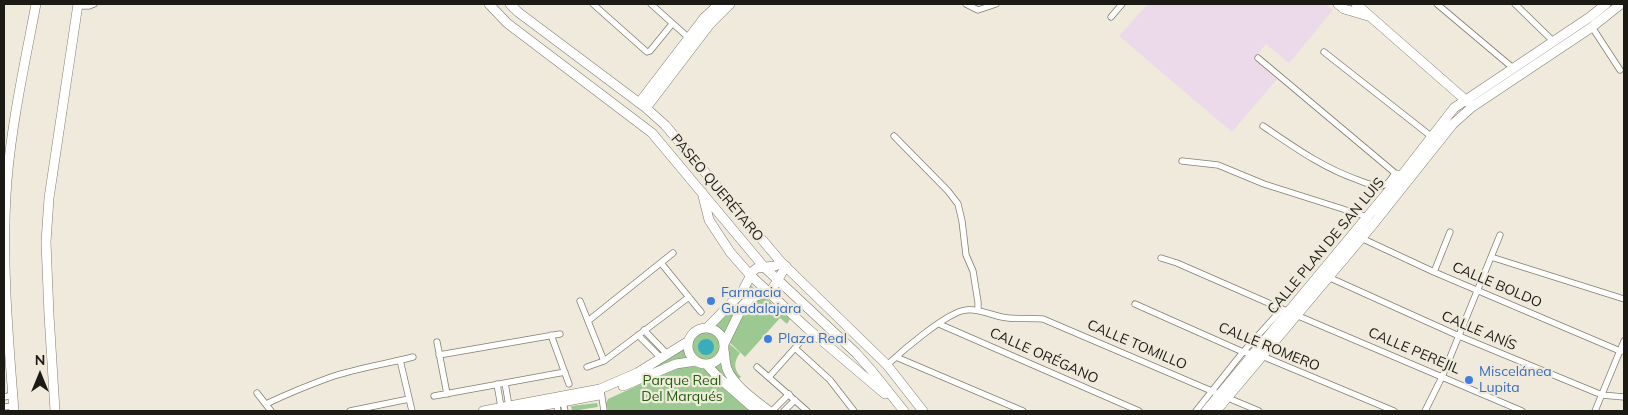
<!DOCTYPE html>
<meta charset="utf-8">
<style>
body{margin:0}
#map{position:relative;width:1628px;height:415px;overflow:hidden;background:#efeadc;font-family:Mulish,sans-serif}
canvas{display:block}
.frame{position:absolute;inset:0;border:5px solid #1c1a15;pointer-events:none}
.north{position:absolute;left:15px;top:350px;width:50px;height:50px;-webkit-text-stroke:4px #efeadc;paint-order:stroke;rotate:0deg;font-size:14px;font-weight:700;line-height:20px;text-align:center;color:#1c1a15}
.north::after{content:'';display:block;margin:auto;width:18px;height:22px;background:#1c1a15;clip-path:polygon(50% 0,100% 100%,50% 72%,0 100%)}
</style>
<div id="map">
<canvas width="1628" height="415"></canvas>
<div class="frame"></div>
<div class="north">N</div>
</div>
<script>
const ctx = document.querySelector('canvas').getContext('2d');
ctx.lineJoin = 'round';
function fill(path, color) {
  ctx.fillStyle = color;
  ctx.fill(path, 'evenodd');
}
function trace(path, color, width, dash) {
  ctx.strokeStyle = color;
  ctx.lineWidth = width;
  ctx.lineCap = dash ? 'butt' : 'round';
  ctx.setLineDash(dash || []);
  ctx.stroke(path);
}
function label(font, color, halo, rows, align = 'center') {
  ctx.font = font + ' Mulish,sans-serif';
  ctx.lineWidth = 4.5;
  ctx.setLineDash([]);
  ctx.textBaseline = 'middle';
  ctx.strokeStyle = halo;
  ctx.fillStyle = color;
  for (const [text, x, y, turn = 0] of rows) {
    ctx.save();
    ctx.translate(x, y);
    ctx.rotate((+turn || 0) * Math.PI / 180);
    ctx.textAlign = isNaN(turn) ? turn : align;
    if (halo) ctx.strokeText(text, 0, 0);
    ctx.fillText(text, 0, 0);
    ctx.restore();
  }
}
fill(new Path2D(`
 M1148,4H1325L1333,10L1289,63L1266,44L1254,59L1277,79L1232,132L1119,36Z`), '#ecd9ea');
fill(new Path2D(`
 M750,284L758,293L751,296L725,338L719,330L711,326Z
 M760,297L766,298L790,319L787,324L780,318L745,357L727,340L743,305Z
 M690 346a16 16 0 1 1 32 0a16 16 0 1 1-32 0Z
 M726,341L740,353C734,361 733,369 741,377L735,382L727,369Z
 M684,346L688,359L674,363L603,393L602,389Z
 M721,358L726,369L767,411H758L708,365L714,364Z
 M700,366L718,378L756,411H608L606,403L608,399L676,368Z
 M597,403L598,407L572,411L571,406Z`), '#9cc991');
fill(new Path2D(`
 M698 347a8 8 0 1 1 16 0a8 8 0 1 1-16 0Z`), '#38aebc');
const street = new Path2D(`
 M593,4L647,52L650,51L672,24
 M651,4L690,39
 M966,4L978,10L996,4
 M1437,4L1513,68
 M1515,4L1553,41
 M78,6H89L94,4
 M1111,17L1122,4
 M1592,27L1620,70
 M1324,52L1432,137
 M1258,58L1395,173L1402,175
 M1263,126C1294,147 1323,168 1358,180C1365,183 1373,186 1381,186C1388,185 1391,179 1395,173
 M894,136L948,191L958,204L962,221L966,255L973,271L978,302V310
 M1182,161L1218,165L1264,184L1368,217
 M1361,238L1434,272L1620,351H1624
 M1491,257L1624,299
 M1161,258L1177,263L1289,312
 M661,263L701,312
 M1434,272L1450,232
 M1328,277L1459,336L1602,395L1624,397
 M580,301L604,361
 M1135,304L1243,352L1262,356L1394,411
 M1296,315L1522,411
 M588,321L673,253
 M939,324L1139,411
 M644,330L667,354
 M551,335L569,384
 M638,335L661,358
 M437,342L447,394
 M795,348L830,380L854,411
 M439,355L560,334
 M896,357L1023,411
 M400,360L412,411
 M887,365C902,351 947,312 966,310C980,308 994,317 1008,318C1020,319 1031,318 1043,319L1221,395
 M587,367L604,361L689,297
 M757,367L807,411
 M769,377L803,339
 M505,383L509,406
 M497,384L501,407
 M601,391L604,411
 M257,393L271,411
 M434,396L565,372
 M4,397L13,395
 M1228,398L1259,411
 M563,402L565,411
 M556,403L558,411
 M266,404C287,394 309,385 331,377C358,368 386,364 413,357
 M4,407L14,406
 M350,411L409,399
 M772,411L789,394
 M784,411L795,400
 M1196,411L1243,352L1281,310
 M1425,411L1442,377L1500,235
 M1595,411L1624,341`);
const secondary = new Path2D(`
 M489,4L507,23L652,133L764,267L856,353L872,371L904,411
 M510,4L518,12L646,108L665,125L781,262L887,365L923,411
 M1338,4L1344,9L1368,16
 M1356,4L1469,103
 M639,103L704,18L719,4
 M646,108L710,24L730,4
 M702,192L709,220L730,252L750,275L807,328L885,394
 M708,327L742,292L753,271L757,268L775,266L781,262
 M688 346a18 18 0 1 1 36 0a18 18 0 1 1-36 0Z
 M724,344L743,305L751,298L771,291L786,266
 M724,350C725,356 725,363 727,369C734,386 755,400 769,411
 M706,364L718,377L757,411
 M623,386L676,364L696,361
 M483,411L600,389L637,373L687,342
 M514,411L599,395
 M1206,411L1402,175L1454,108L1590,17L1606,4
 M1216,411L1375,222L1453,124L1472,107L1592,27L1621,4`);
const primary = new Path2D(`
 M14,411C8,334 1,257 7,180C12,121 25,62 36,4
 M55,411L49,315L46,242L49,198L78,4`);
trace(street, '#827e71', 7);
trace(secondary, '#827e71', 10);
trace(primary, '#827e71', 10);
trace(street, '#fff', 5.5);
trace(secondary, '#fff', 9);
trace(primary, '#fff', 9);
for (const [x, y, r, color] of [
 [711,301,5,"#3f7fe0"],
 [768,339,5,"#3f7fe0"],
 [1469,380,5,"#3f7fe0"]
]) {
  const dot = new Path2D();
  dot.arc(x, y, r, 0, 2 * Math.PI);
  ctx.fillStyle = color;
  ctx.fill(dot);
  trace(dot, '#efeadc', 2);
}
label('14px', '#1c1a15', '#efeadc', [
 ["PASEO QUERÉTARO",717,188,50],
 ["CALLE PLAN DE SAN LUIS",1326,246,-50],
 ["CALLE BOLDO",1497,285,23],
 ["CALLE ANÍS",1479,331,23],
 ["CALLE TOMILLO",1137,345,23],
 ["CALLE ROMERO",1269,347,22],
 ["CALLE PEREJIL",1414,351,23],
 ["CALLE ORÉGANO",1044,356,24]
]);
label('14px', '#366cbe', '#efeadc', [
 ["Farmacia",721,293],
 ["Guadalajara",721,309],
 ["Plaza Real",778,339],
 ["Miscelánea",1479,372],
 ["Lupita",1479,388]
], 'left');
label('14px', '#215f0d', '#efeadc', [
 ["Parque Real",682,381],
 ["Del Marqués",682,397]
]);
</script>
